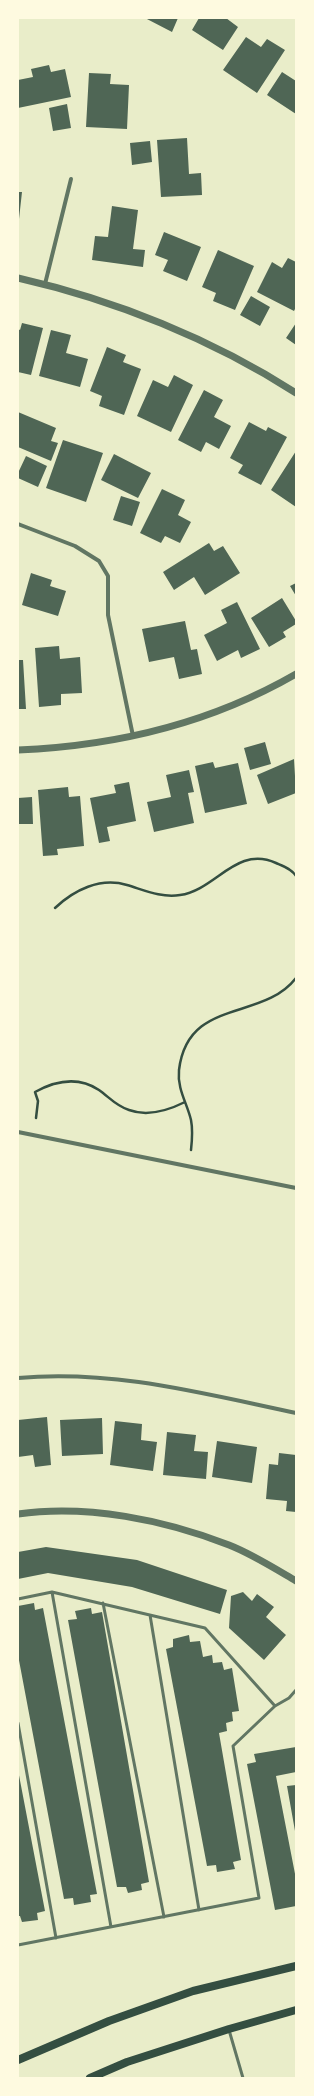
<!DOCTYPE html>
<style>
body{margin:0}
#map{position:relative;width:314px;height:2096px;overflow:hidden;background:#e9edc9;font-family:Overpass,sans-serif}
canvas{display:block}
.frame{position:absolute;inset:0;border:19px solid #fefae0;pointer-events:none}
</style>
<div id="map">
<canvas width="314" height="2096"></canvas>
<div class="frame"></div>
</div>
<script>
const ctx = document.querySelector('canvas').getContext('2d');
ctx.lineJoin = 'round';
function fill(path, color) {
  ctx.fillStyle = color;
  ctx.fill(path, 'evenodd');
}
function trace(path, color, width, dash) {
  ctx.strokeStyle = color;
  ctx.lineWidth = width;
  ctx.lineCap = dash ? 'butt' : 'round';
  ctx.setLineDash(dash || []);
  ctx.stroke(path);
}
fill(new Path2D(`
 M145,18H178L172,32Z
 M199,18H226L238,27L223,50L192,30Z
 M246,37L261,47L267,39L285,50L257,93L223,70Z
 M49,65L51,72L65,69L71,97L18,108V80L33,77L31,69Z
 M282,72L296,81V114L267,95Z
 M89,73L111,74L110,84L129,85L127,129L86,127Z
 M67,104L71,128L53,131L49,108Z
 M187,138L189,174L201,173L202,195L161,197L157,140Z
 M150,141L152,162L132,165L130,143Z
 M18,192H22L19,219H18Z
 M112,206L138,210L133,249L145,250L143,267L92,260L95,236L108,237Z
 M164,232L201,247L187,281L163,271L168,260L155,255Z
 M218,250L254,266L235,310L213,301L216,293L202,287Z
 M288,258L296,262V307L294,311L257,292L272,262L282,268Z
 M251,296L270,307L260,326L240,315Z
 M22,323L43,328L31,375L18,372V329L20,330Z
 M296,323V345L286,338Z
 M51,330L71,335L66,353L88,359L80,387L39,376Z
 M107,347L126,355L123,362L141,369L124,415L99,406L102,396L90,391Z
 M174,375L193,385L171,432L137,416L153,380L168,387Z
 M204,390L223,400L214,417L231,426L219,449L206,442L201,452L178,440Z
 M18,412L56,428L51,441L58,443L51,461L18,447Z
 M249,422L266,431L268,427L287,437L261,485L238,473L243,465L230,458Z
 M63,440L103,453L86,502L46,488Z
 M296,451V507L271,490Z
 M114,454L151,473L138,498L101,480Z
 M26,456L47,466L38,487L18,478V473Z
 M162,489L185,500L178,515L191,522L180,543L165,536L161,543L140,533Z
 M121,496L140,502L132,526L113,520Z
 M209,543L214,551L223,546L240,573L205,595L194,577L174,590L163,572Z
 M31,573L52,580L50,586L66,591L58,616L22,605Z
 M296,583V596L290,586Z
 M282,598L296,621V624L283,632L286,637L269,647L251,618Z
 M237,602L260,649L241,658L238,650L217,661L204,635L227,623L221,610Z
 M185,621L191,650L197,649L202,674L179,679L174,657L149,662L142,629Z
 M59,646L60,659L80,657L82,693L61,694V705L39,707L35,648Z
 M18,660H23L26,709H18Z
 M265,742L271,764L250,770L244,748Z
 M294,759L296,793L268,804L257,775Z
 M213,762L215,768L238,763L247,804L205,813L195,766Z
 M189,770L194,792L188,793L194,823L154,832L147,802L171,797L166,775Z
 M129,782L136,821L107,827L110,841L99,843L90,798L116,793L114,785Z
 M68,787L69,797L80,796L84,846L57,849L58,855L43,856L38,790Z
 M32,797L33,824H18V798Z
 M47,1417L51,1465L35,1467L33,1455L18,1457V1420Z
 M102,1418L103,1454L62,1456L60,1420Z
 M115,1421L142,1424L141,1440L157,1442L153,1471L110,1465Z
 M167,1432L196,1435L194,1451L208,1452L206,1479L163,1475Z
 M217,1441L257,1447L252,1483L212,1477Z
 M279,1453L296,1455V1512L286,1511L287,1501L266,1499L269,1464L278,1465Z
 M46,1547L137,1560L227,1590L220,1614L132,1587L48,1573L18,1579V1552Z
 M243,1592L252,1601L257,1594L274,1607L266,1617L286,1635L264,1660L229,1628L231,1596Z
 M34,1603L35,1610L43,1608L97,1894L90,1895L91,1902L74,1905L73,1898L64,1899L18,1655V1606Z
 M91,1608L92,1614L102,1612L149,1882L141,1884L142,1890L128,1893L126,1887H117L68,1620L77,1619L75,1611Z
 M189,1635L190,1642L200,1641L203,1657L212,1655L213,1663L222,1662L224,1670L232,1668L239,1711L232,1712L233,1721L226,1723L227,1731L219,1733L241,1860L233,1862L235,1869L217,1872L216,1865L207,1866L166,1649L173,1647V1639Z
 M296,1747V1772L276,1776L296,1879V1906L275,1910L247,1764L256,1762L254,1754Z
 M18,1770L45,1911L37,1913L38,1920L22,1922L20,1916H18Z
 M296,1785V1831H295L287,1786Z`), '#4f6655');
trace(new Path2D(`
 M55,908C74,890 100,877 127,885C144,890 161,898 180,895C216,890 236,845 276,863C283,866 292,869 296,876
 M36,1118L38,1101L35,1092C55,1081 78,1076 99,1090C109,1097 116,1106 129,1110C148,1117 167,1111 185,1102
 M191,1150C192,1141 193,1130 191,1120C187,1103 177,1089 179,1070C188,997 262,1022 296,978`), '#344e41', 2.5);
trace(new Path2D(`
 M52,1592L111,1927
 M18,1599L52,1592L205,1628L275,1706L289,1698L296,1690
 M103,1603L164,1917
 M150,1615L199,1910
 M18,1723L56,1938
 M18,1945L259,1898L233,1746L275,1706
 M229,2030L243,2078`), '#617663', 3);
trace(new Path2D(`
 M45,284L71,179
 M18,524L75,546L99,561L108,576V615L133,736
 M18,1132L296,1188
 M18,1378C112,1369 205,1394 296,1413`), '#617663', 4);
trace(new Path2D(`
 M18,278C115,300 212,339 296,393
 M18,750C116,746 211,723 296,674
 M18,1514C87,1504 165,1520 229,1545C252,1554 274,1568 296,1581`), '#617663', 7);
trace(new Path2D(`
 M18,2060L109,2021L193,1991L296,1966
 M90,2078L127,2062L229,2029L296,2010`), '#344e41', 8);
</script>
